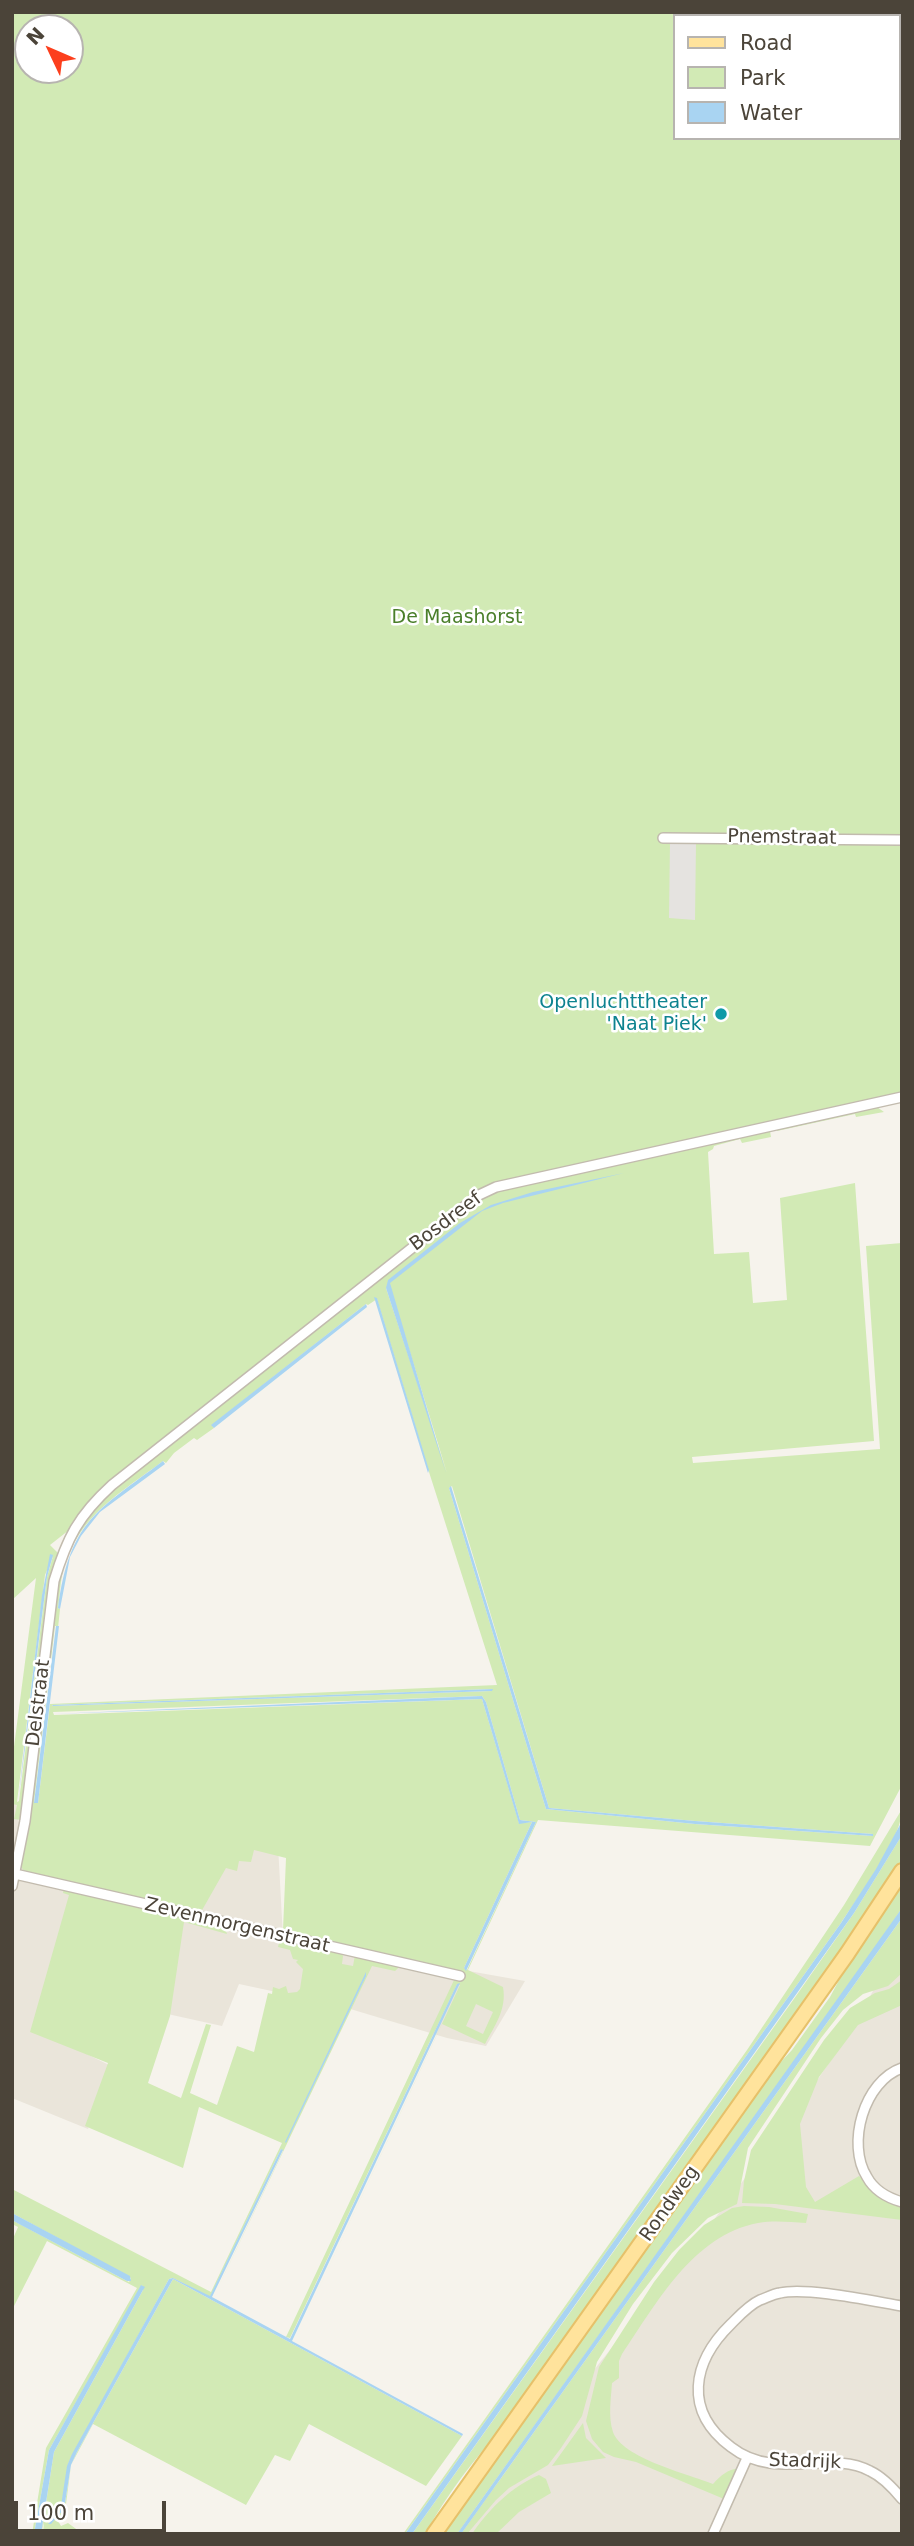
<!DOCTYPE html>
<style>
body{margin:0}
#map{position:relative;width:914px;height:2546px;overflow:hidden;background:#f6f3ec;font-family:"DejaVu Sans",sans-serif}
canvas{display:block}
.frame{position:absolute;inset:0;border:14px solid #4b4439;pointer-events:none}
.legend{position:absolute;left:673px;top:14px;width:228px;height:126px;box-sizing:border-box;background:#fff;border:2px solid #b7b4b0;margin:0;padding:9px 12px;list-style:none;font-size:21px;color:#4b4439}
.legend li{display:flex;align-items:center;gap:14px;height:35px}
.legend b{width:35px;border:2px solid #b7b4b0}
.north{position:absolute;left:14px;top:14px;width:70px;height:70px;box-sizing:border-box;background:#fff;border:2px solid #b7b4b0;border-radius:50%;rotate:314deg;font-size:19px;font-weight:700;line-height:28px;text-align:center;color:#4b4439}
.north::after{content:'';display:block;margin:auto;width:24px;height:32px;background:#fc3f1d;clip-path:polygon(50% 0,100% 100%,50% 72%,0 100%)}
.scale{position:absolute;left:14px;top:2501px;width:152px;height:32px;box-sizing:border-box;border:4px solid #4b4439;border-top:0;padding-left:9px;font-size:21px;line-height:24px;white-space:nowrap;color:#4b4439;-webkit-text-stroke:5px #fff;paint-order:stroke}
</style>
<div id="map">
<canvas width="914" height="2546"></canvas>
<div class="frame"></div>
<ul class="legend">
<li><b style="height:9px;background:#ffe39c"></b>Road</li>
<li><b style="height:19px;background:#d2eab5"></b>Park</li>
<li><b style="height:19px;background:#a9d4f2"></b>Water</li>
</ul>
<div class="north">N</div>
<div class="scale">100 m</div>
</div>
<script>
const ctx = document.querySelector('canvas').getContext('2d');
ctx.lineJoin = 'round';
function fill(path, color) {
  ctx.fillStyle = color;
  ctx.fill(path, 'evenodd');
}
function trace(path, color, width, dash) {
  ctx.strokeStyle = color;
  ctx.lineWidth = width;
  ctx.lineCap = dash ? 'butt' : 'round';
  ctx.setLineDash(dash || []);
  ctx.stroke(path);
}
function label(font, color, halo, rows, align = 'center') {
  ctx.font = font + ' "DejaVu Sans",sans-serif';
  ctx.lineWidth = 5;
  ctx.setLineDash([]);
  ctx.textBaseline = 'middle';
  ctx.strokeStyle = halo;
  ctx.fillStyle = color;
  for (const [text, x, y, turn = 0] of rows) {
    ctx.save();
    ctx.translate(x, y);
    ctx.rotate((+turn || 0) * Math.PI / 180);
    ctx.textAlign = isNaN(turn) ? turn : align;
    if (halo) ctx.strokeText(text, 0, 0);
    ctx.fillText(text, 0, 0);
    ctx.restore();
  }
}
fill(new Path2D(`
 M12,1798H16L24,1864L224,1852L278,1845L283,1938L525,1981L486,2046L447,2038L337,2005L239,1984L222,2026L163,2013L38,2030L109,2065L88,2129L12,2098Z
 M902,1934V2534H453L561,2411L707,2229L810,2091L858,2020Z`), '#eae5da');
fill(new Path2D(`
 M12,12H902V1098L877,1107L884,1112L856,1117L855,1114L777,1131V1129L770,1131L771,1137L742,1143L740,1139L714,1146L713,1149L708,1152L714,1254L749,1252L753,1303L787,1300L780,1198L855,1183L874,1441L692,1457L693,1463L880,1449L866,1246L902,1243V1785L870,1846L538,1820L468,1970L503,1987C507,2009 495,2025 485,2044L442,2024L294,2342L460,1985L457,1984L290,2338L286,2337L455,1978L226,1919L283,1930L286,1858L254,1850L251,1862L239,1861L237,1871L226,1868L201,1912L26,1873L21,1867L57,1586L65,1555L83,1519L50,1545L59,1554L21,1820L14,1819L17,1805L12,1804V1762L36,1578L12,1600ZM674,16H898V138H674ZM28,28H70V70H28ZM390,1285V1287L447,1473L386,1288ZM377,1299L429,1472L497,1685L50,1704L38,1803L34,1802L55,1626H58L56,1647L60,1609L58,1608C60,1596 60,1583 63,1571C78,1515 121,1493 163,1461L166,1463L174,1453L194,1438L197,1440L214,1428L212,1425L366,1304L368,1305ZM452,1486L549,1808L695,1821L873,1834V1836L695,1824L546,1809L449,1488ZM53,1556L47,1577L19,1801L17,1802L45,1575ZM492,1689V1691L52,1706L53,1705ZM482,1696L486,1702L520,1820L536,1822L467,1970L464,1968L532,1822L519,1823L482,1699L54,1715L53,1712ZM476,2004L493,2012L483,2034L466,2026Z
 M902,1809C902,1839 858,1897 841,1923L405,2534H403L747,2050L844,1905Z
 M902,1835V1860L862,1923L505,2425C474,2459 447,2494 425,2534H412L796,1996L854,1913Z
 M902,1884V1908L881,1940L457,2534H441L764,2080L792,2050L830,1997L851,1958Z
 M64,1888L224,1926L227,1934L184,1922L170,2016L148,2083L181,2098L206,2024L211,2025L190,2093L217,2105L237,2046L254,2052L268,1993L272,1994L273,1987L279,1989L286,1986L288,1993L297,1992L300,1989L303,1969L296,1962L298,1960L293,1959L290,1950L278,1947L280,1939L340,1951L343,1956L342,1964L353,1966L355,1955L401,1965L395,1971L372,1966L215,2294L283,2151L281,2149L210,2297L173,2278L169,2279L69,2462L60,2512L48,2522L50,2524L64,2509L71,2465L77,2452L173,2279L462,2436L426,2486L309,2424L290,2461L275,2455L246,2505L93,2424L71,2465L65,2512L58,2521L61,2526L68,2523L83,2534H65L58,2529L57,2532L59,2534H43L44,2522L41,2534L54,2452L143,2290L142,2285L49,2450L34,2534H32L46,2448L137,2288L47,2241L12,2310V2241L18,2227L12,2224V2220L127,2281L129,2282L131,2278L12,2213V2189L211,2292L282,2143L199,2107L183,2168L85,2126L108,2063L30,2032L69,1895L63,1893Z
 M902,1918V1973L888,1986L863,1994L843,2010L821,2038L748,2148L737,2204L708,2218L672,2253L633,2304L597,2362L582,2416L561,2448L548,2465L509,2488L496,2500L467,2534H461Z
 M902,1980V2005L858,2025L819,2077L800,2124L806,2187L815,2202L859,2176L881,2197L902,2205V2220L775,2204L742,2203L744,2181L751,2150L824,2040L850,2008L875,1993L889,1989Z
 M744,2206L769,2207L808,2214L806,2223C790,2222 774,2220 758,2223C693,2235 656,2304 622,2354L619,2361V2378L612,2383C611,2398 608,2417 613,2432C622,2458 688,2474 713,2484C721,2475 727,2470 739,2468L724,2499L636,2462L614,2457L603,2452L592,2439L586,2421L599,2367L654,2282L679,2250L704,2225L732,2208Z
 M583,2423L586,2438L606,2458L552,2466Z
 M539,2475L546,2479L551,2493L519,2512L496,2534H472C489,2509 511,2487 539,2475Z`), '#d2eab5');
fill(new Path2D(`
 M670,842L696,843L695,920L669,918Z`), '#e5e3e0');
fill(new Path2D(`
 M624,1173L503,1203L482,1211L390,1283L446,1473L386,1288L388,1280L460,1223L491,1205L533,1192Z
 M374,1297L377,1298L429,1470L428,1473Z
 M366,1304L367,1307L219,1424L214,1428L211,1425Z
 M163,1461L165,1464L100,1512L81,1536L70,1557L60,1609L58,1608C70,1520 97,1511 163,1461Z
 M451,1486L549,1808L695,1821L873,1834V1836L695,1824L546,1809L449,1488Z
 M50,1554L53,1555L47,1577L18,1802L42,1595Z
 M56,1626H59L38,1803H34Z
 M493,1689L492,1691L52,1706L53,1705Z
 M482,1696L486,1702L520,1820L536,1822L466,1971L464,1968L532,1822L519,1824L482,1699L52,1714Z
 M902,1821V1835L899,1840L854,1913L412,2534H405L841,1923L876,1869Z
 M902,1908V1918L461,2534H457Z
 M366,1972V1976L286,2143L285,2142Z
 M460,1983L292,2341L463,2434L462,2436L173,2279L77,2452L71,2465L64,2509L51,2524H48L60,2512L67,2466L72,2454L169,2279L173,2278L210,2296L281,2149L283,2150L212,2297L290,2339L457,1984Z
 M12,2213L130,2276L131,2281H127L19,2224L12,2220Z
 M141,2285L145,2287L143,2290L54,2452L41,2534H34L49,2450Z`), '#a9d4f2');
const street = new Path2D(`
 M663,838L902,840
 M15,1874L460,1976
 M12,1886L25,1821L54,1581C67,1538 78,1516 112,1485L479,1195L496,1187L902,1097
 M902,2068C864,2081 846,2144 867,2177C874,2190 888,2198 902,2202
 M902,2306C872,2301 807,2287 780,2293C773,2294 766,2298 760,2300C749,2305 740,2315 731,2324C692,2362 683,2411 731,2447C776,2482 830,2449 870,2471C883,2477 893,2488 902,2499
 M713,2534L747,2458`);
const primary = new Path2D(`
 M434,2534L847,1954L902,1871`);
trace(street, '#c2bbae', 12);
trace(primary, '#e6c16a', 18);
trace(street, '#fff', 9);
trace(primary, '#ffe39c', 14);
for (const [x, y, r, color] of [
 [721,1014,7,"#0f9aa8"]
]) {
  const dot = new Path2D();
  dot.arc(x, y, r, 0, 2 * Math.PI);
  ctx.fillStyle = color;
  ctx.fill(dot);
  trace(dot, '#fff', 2.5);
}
label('19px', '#4a7f2a', '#fff', [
 ["De Maashorst",457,618]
]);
label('19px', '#4b4439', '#fff', [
 ["Pnemstraat",782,838,1],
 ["Bosdreef",446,1222,-37],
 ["Delstraat",39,1703,-83],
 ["Zevenmorgenstraat",237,1926,13],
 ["Rondweg",670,2204,-55],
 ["Stadrijk",805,2462,2]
]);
label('19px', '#0d838f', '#fff', [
 ["Openluchttheater",707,1003],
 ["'Naat Piek'",707,1025]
], 'right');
</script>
